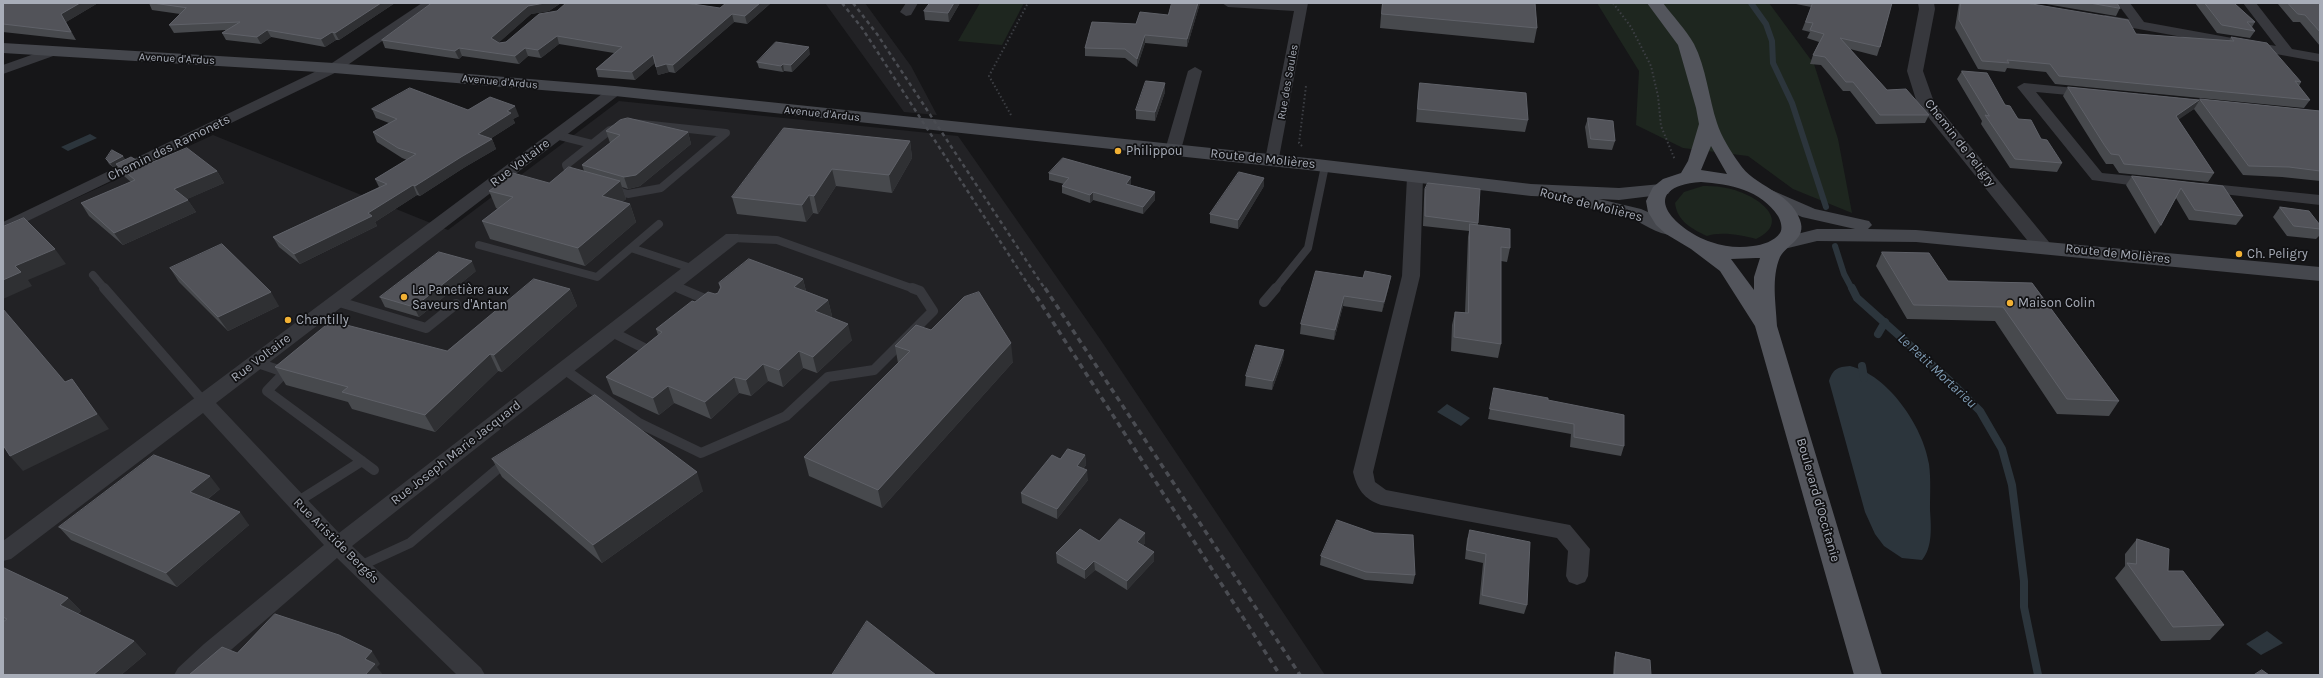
<!DOCTYPE html>
<meta charset="utf-8">
<style>
body{margin:0}
#map{position:relative;width:2323px;height:678px;overflow:hidden;background:#161618;font-family:Karla,sans-serif}
canvas{display:block}
.frame{position:absolute;inset:0;border:4px solid #a8adb8;pointer-events:none}
</style>
<div id="map">
<canvas width="2323" height="678"></canvas>
<div class="frame"></div>
</div>
<script>
const ctx = document.querySelector('canvas').getContext('2d');
ctx.lineJoin = 'round';
function fill(path, color) {
  ctx.fillStyle = color;
  ctx.fill(path, 'evenodd');
}
function trace(path, color, width, dash) {
  ctx.strokeStyle = color;
  ctx.lineWidth = width;
  ctx.lineCap = dash ? 'butt' : 'round';
  ctx.setLineDash(dash || []);
  ctx.stroke(path);
}
function label(font, color, halo, rows, align = 'center') {
  ctx.font = font + ' Karla,sans-serif';
  ctx.lineWidth = 3.5;
  ctx.setLineDash([]);
  ctx.textBaseline = 'middle';
  ctx.strokeStyle = halo;
  ctx.fillStyle = color;
  for (const [text, x, y, turn = 0] of rows) {
    ctx.save();
    ctx.translate(x, y);
    ctx.rotate((+turn || 0) * Math.PI / 180);
    ctx.textAlign = isNaN(turn) ? turn : align;
    if (halo) ctx.strokeText(text, 0, 0);
    ctx.fillText(text, 0, 0);
    ctx.restore();
  }
}
fill(new Path2D(`
 M825,3H865L911,66L937,115L904,112Z
 M619,101L958,136L1100,339L1325,675H3V232L213,135L448,230Z`), '#222225');
fill(new Path2D(`
 M980,3H1024L1002,45L958,41Z
 M1597,3H1769L1814,64L1838,139L1852,213L1793,189L1748,156L1683,148L1636,125L1639,71Z
 M1703,186C1716,186 1728,187 1740,192C1763,200 1790,223 1756,239C1744,235 1719,231 1707,236C1692,229 1677,221 1675,203L1684,192Z`), '#1e261f');
fill(new Path2D(`
 M90,134L97,138L68,151L61,147Z
 M1850,366C1888,375 1923,426 1929,464C1931,479 1930,495 1930,510C1931,526 1933,547 1922,560L1902,558L1884,546L1875,534L1865,512L1829,381C1833,369 1837,367 1850,366Z
 M1447,404L1470,418L1461,426L1437,412Z
 M2267,631L2283,643L2261,655L2246,644Z`), '#2c353c');
trace(new Path2D(`
 M1751,3L1766,24L1772,41L1773,63L1792,103L1826,207
 M1835,246L1844,274L1852,289`), '#2c353c', 6);
trace(new Path2D(`
 M1852,288L1857,298L1951,382L1980,411L2002,449L2012,485L2024,581V607L2038,675
 M1878,334L1885,322
 M1862,366L1864,378`), '#2c353c', 8);
trace(new Path2D(`
 M1613,3L1631,27L1651,66L1658,96L1661,126L1675,160
 M1011,115L989,76L1028,3
 M1302,146L1299,143L1306,86`), '#3d3f44', 2, [1.5, 2.5]);
trace(new Path2D(`
 M633,123L726,133L661,188L628,194L572,178L566,165L610,130Z
 M556,135L592,144
 M732,238L777,240L914,289
 M479,245L597,277L659,224
 M631,248L694,269
 M93,275L105,289
 M672,285L681,289
 M1275,289L1308,248L1325,166`), '#37383d', 8);
trace(new Path2D(`
 M104,288L203,401
 M679,288L712,302
 M336,301L426,328L456,304
 M1264,302L1276,288
 M612,332L646,349
 M255,362L284,372
 M288,369L267,391L374,470
 M564,369L639,423L701,453L786,416L828,377L874,370L933,311L920,291L912,288
 M297,502L362,461
 M360,566L410,543L507,461`), '#37383d', 10);
fill(new Path2D(`
 M422,3H437L339,71L3,233V222L329,65Z
 M906,3H918L911,15L906,16L900,12Z
 M1222,3H1308L1278,163H1268L1265,160L1294,11L1228,7Z
 M2117,3H2130L2144,22L2276,46L2243,3H2256L2292,49L2320,54V62L2100,22L2098,19L2105,15L2129,19Z
 M51,48L56,49L58,52L56,55L3,74V65Z
 M1195,67L1202,71L1181,150L1178,153H1168L1165,150L1188,71Z
 M2024,83L2095,90L2097,93L2095,96L2090,97L2036,92L2102,173L2152,178L2158,180L2160,183L2158,186L2152,188L2092,180L2017,87Z
 M615,87L620,88L622,91L620,94L216,403L339,533L726,234H738L740,238L738,242L352,546L481,668L485,675H457L337,558L202,675H174L178,668L204,644L324,545L203,413L11,559L3,561V541L610,88Z
 M1415,172L1420,174L1423,177L1420,276L1373,472L1375,482L1386,490L1570,525L1590,549L1588,576L1585,582L1577,585L1569,582L1566,576L1568,551L1557,538L1381,505C1364,499 1357,489 1353,472L1402,276L1407,177L1410,174Z
 M2202,183L2320,195V205L2196,191L2194,188L2196,185Z`), '#37383d');
fill(new Path2D(`
 M1918,3H1934L1935,9L1923,71L1934,102L2049,242L2052,246L2049,250L2042,252L2035,250L1917,103L1907,71L1919,9Z`), '#37383d');
fill(new Path2D(`
 M3,43L334,63L615,86L1317,159L1531,184L1619,188L1661,184L1668,186L1671,190L1668,194L1619,200L1599,199L1641,209L1680,226L1683,230L1680,234C1662,239 1644,223 1628,217C1614,213 1599,211 1585,207L1582,203L1587,198L1531,196L1317,171L615,96L334,73L3,53Z
 M1769,189L1815,209L1869,221L1872,225L1868,229L1916,230L2320,267V281L1916,242L1817,241L1784,249L1777,247L1774,243L1777,239L1817,229H1855L1802,217L1762,199L1759,195L1762,191Z`), '#45474d');
fill(new Path2D(`
 M1647,3H1663C1673,16 1686,30 1694,44C1706,67 1709,99 1717,123C1721,136 1731,152 1739,163C1754,187 1790,191 1800,220C1807,239 1787,244 1780,257C1771,278 1776,303 1777,326L1882,675H1854L1755,326L1720,271L1691,249L1666,234L1656,225L1648,212L1646,201L1653,187L1663,179L1681,173L1688,161L1699,124L1696,108L1678,45ZM1711,146L1727,174L1701,170ZM1701,182C1730,184 1761,190 1778,216C1781,221 1783,229 1780,233C1775,241 1762,245 1753,246C1739,248 1725,247 1711,242C1673,229 1635,187 1701,182ZM1756,258H1760L1754,277V290L1731,259Z`), '#53555c');
trace(new Path2D(`
 M842,3L862,28L1031,289
 M853,3L877,34L1045,289`), '#4a4c52', 2.5, [4, 3.5]);
trace(new Path2D(`
 M1031,288L1280,675
 M1045,288L1300,675`), '#4a4c52', 3.5, [5.5, 4.5]);
fill(new Path2D(`
 M3,3H98L66,22L76,40L3,32Z
 M149,3H395L339,40H336L325,47L271,37L261,44L226,40L222,33L226,30L174,33L169,25L180,14L152,10Z
 M432,3H561L549,11L531,14L498,43H499L720,8L771,3L747,24L734,22L675,73L669,72L658,75L655,63L635,80L598,77L596,69L614,53L559,44L541,58L528,56L519,64L462,56L459,59L385,48L382,40Z
 M930,3H960L949,22L925,20L924,11Z
 M1200,3L1187,47L1145,43L1137,67L1125,58L1085,56V48L1168,15Z
 M1382,3H1535L1537,28L1534,43L1380,28Z
 M1791,3H1892L1880,47L1877,56L1850,49L1887,90L1929,115L1925,123L1876,124L1850,91H1843L1821,65L1810,64L1813,55L1819,42L1807,38L1810,32L1802,30L1811,7Z
 M1959,3H2026L2136,34L2229,41L2231,37L2301,82L2299,86L2310,100L2304,108L2055,84L2046,72L2007,68L2005,72L1978,69L1955,28Z
 M2040,3H2117L2120,8L2116,16Z
 M2195,3H2234L2255,22L2252,27L2255,31L2250,38L2217,33Z
 M2269,3H2320V46L2300,22H2293L2278,4Z
 M810,54L792,72L784,71L783,72L759,68L757,62Z
 M1962,71L2005,105L2062,163L2057,172L2010,168L1981,124L1982,121L1957,79Z
 M1420,83L1528,120L1525,132L1416,122L1418,95Z
 M2068,87L2199,100L2194,109L2178,119L2214,173L2208,182L2119,173L2113,164H2106L2100,155L2063,96Z
 M1165,92L1155,121L1136,119V110Z
 M2200,99L2320,111V181L2282,177L2243,175L2194,109Z
 M372,109L468,110L519,116L513,119L515,123L490,139H492L496,149L465,167L420,196L417,195L375,222L377,226L300,264L279,247L273,237L379,187L375,179L407,160L402,158L377,142L373,132L389,123L376,118Z
 M1588,118L1615,141L1612,150L1588,148L1585,127Z
 M606,131L688,132L691,144L640,186L628,189L622,187L626,199L622,202L630,204L636,222L585,266L490,239L482,221L498,209L496,208L489,191L549,183L584,171L582,165L610,143Z
 M910,141L912,158L892,193L836,186L818,214L813,213L806,222L737,214L732,197Z
 M123,156L125,160L145,165L217,171L224,183L187,199L196,212L123,245L89,216L81,203L131,182L124,176L117,166L113,167L109,164L106,159Z
 M1049,173L1131,177V185L1155,192V200L1143,214L1093,200L1090,203L1062,193V186L1064,184L1049,180Z
 M2132,176L2223,186L2243,216L2236,225L2189,220L2176,198L2161,225L2155,234L2126,185Z
 M1264,186L1238,229L1210,223V214Z
 M1425,189L1478,223V225L1510,248L1507,262L1501,261V344L1498,358L1451,351L1452,325L1455,312L1465,313L1468,237L1469,231L1423,226L1424,199Z
 M2280,207L2320,225V235L2316,239L2287,236L2273,217Z
 M1882,252L1948,281L2032,283L2119,401L2109,416L2057,414L1995,321L1907,319L1876,266Z
 M170,268L279,306L228,331L179,282Z
 M476,271L419,317L385,307L380,297Z
 M1316,271L1389,286L1382,312L1343,306L1334,340L1300,334L1301,324Z
 M803,279L806,291L828,300L832,316L831,317L852,340L817,373L803,368L783,387L768,381L751,396L739,393L711,419L674,403L659,415L613,394L606,377L658,335L656,329L695,302L718,293L720,288L719,283Z
 M570,289L577,306L502,372L498,371L435,432L352,409L348,402L286,385L275,367L447,351Z
 M931,330L1013,362L882,508L809,476L804,457L898,363L895,346Z
 M1284,350L1283,359L1272,390L1245,386L1246,376Z
 M1494,388L1548,400L1624,446L1621,456L1570,447L1571,434L1488,419Z
 M1085,455L1086,465L1083,469L1088,480L1057,519L1022,503L1021,493L1060,459Z
 M492,459L703,491L602,563L502,477Z
 M220,489L208,499L249,525L177,587L71,540L59,527Z
 M1470,530L1527,605L1524,614L1479,604L1483,563L1465,559L1467,539Z
 M1145,533V543L1143,545L1154,561L1127,590L1095,570L1085,579L1057,563L1056,553L1099,541Z
 M2137,539L2168,571L2224,625L2210,640L2161,641L2115,578L2125,566V554Z
 M1321,556L1415,575L1413,584L1365,580L1320,565Z
 M3,569L68,598L81,611L78,614L134,641L146,654L121,675H3Z
 M1616,652L1651,675H1613L1614,658Z`), '#47494d');
fill(new Path2D(`
 M80,3H98L66,22L76,40L61,14Z
 M381,3H395L339,40L335,33Z
 M545,3H561L549,11L531,14L495,46L491,38L528,6Z
 M760,3H771L747,24L745,16Z
 M954,3H960L949,22L948,13Z
 M1198,3H1200L1187,47V39Z
 M732,14L734,22L675,73L673,65Z
 M267,30L271,37L261,44L257,37Z
 M332,32L336,40L325,47L321,39Z
 M1145,35V43L1137,67V59Z
 M557,36L559,44L541,58L538,50Z
 M809,47L810,54L792,72L791,65Z
 M459,48L462,56L459,59L455,51Z
 M525,48L528,56L519,64L515,56Z
 M653,55L655,63L635,80L632,72Z
 M666,64L669,72L658,75L656,67Z
 M783,64L784,71L783,72L781,66Z
 M1165,83V92L1155,121V112Z
 M2199,100L2194,109L2171,125L2176,116Z
 M515,106L519,116L513,119L515,123L482,144L478,134L507,111Z
 M688,132L691,144L640,186L628,189L624,177Z
 M492,139L496,149L465,167L420,196L415,186L461,157Z
 M910,141L912,158L892,193L889,175Z
 M123,156L126,161L116,164L117,166L113,167L110,163Z
 M832,169L836,186L818,214L814,196Z
 M217,171L224,183L181,202L174,189Z
 M1131,177V185L1126,191V184Z
 M1264,178V186L1238,229V220Z
 M620,181L626,199L608,214L602,196Z
 M413,185L417,195L375,222L377,226L300,264L294,254L368,213Z
 M1093,192V200L1090,203V195Z
 M1155,192V200L1143,214V207Z
 M809,195L813,213L806,222L802,205Z
 M188,200L196,212L123,245L114,233Z
 M630,204L636,222L585,266L578,248Z
 M55,249L66,264L28,280L32,286L3,299V280L15,266Z
 M472,261L476,271L419,317L414,307Z
 M1391,276L1389,286L1382,312L1384,302Z
 M803,279L807,296L794,287Z
 M570,289L577,306L502,372L494,355Z
 M271,292L279,306L228,331L218,317Z
 M1344,296L1343,306L1334,340L1335,330Z
 M828,300L832,316L819,327L815,311Z
 M848,324L852,340L817,373L813,357Z
 M1011,343L1013,362L882,508L878,490Z
 M1284,350L1283,359L1272,390L1273,381Z
 M799,351L803,368L783,387L779,370Z
 M490,354L498,371L435,432L425,415Z
 M763,364L768,381L751,396L746,380Z
 M734,377L739,393L711,419L705,402Z
 M72,379L109,429L23,471L10,456Z
 M668,386L674,403L659,415L653,398Z
 M1085,455L1086,465L1077,476V466Z
 M1087,470L1088,480L1057,519V509Z
 M697,472L703,491L602,563L593,545Z
 M210,476L220,489L200,505L190,492Z
 M240,512L249,525L177,587L166,573Z
 M1145,533V543L1137,551V542Z
 M1154,552V561L1127,590V581Z
 M1094,561L1095,570L1085,579V570Z
 M68,598L81,611L72,618L60,605Z
 M134,641L146,654L121,675H93Z
 M372,651L380,664L377,667L383,675H365V659Z`), '#2f3033');
const building = new Path2D(`
 M3,3H80L61,14L71,32L3,24Z
 M153,3H381L335,33L332,32L321,39L267,30L257,37L222,33L240,22L169,25L186,8Z
 M432,3H545L528,6L491,38L499,43L506,42L539,14L557,11L566,3H686L720,8L726,3H760L745,16L732,14L673,65L666,64L656,67L653,55L632,72L596,69L622,47L557,36L538,50L525,48L515,56L459,48L455,51L382,40Z
 M930,3H954L948,13L924,11Z
 M1172,3H1198L1187,39L1145,35L1137,59L1125,49L1085,48L1092,22L1136,24L1140,12L1168,15Z
 M1383,3H1535L1537,28L1382,14Z
 M1813,3H1892L1880,47L1840,38L1887,90L1906,89L1929,115H1880L1853,82H1846L1825,57L1813,55L1824,34L1810,30L1813,23L1806,22Z
 M1961,3H2026L2128,20L2136,34L2234,41L2231,37L2267,43L2301,82L2295,81L2310,100L2059,76L2050,64L2007,60L2009,63L1982,61L1959,20Z
 M2090,3H2117L2120,8Z
 M2205,3H2234L2255,22H2247L2255,31L2222,25Z
 M2288,3H2320V32L2305,15L2298,14Z
 M776,42L809,47L791,65L783,64L781,66L757,62Z
 M1962,71L1987,73L2005,105L2010,106L2018,119L2031,120L2041,139L2047,140L2062,163L2015,159L1985,115L1989,116Z
 M1146,81L1165,83L1155,112L1136,110Z
 M1420,83L1526,93L1528,120L1418,109Z
 M2068,87L2199,100L2176,116L2214,173L2124,164L2119,155L2111,154L2105,146Z
 M410,88L468,110L490,97L515,106L507,111L511,113L478,134L492,139L461,157L415,186L413,185L368,213L372,216L294,254L273,237L387,184L375,179L416,154L398,148L373,132L397,119L372,109Z
 M2200,99L2320,111V171L2289,167L2249,166Z
 M628,118L688,132L636,175L624,177L582,165L620,135L606,131L620,120Z
 M1588,118L1613,121L1615,141L1591,139Z
 M784,128L910,141L889,175L832,169L814,196L809,195L802,205L732,197Z
 M187,148L217,171L174,189L188,200L114,233L81,203L135,180L116,164L131,157L145,165Z
 M112,150L123,156L110,163L106,159Z
 M1063,158L1131,177L1126,184L1155,192L1143,207L1093,192L1090,195L1062,186L1069,178L1049,173Z
 M569,167L620,181L602,196L630,204L578,248L482,221L513,197L489,191L513,173L549,183Z
 M1239,172L1264,178L1238,220L1210,214Z
 M2132,176L2223,186L2243,216L2195,210L2181,188L2161,225Z
 M1428,183L1480,189L1478,223L1425,216V189Z
 M2280,207L2309,211L2320,225V229L2294,226Z
 M24,218L55,249L15,266L21,272L3,280V227Z
 M1470,224L1510,229V248L1501,247V344L1454,337L1455,312L1468,313Z
 M222,244L271,292L218,317L170,268Z
 M439,252L472,261L414,307L380,297Z
 M1882,252L1929,253L1948,281L2032,283L2119,401L2067,399L2003,307L1914,305Z
 M749,259L803,279L794,287L828,300L815,311L848,324L813,357L799,351L779,370L763,364L746,380L734,377L705,402L668,386L653,398L606,377L662,332L656,329L692,301L695,302L708,292L715,294L718,293L721,287L719,283Z
 M1316,271L1363,278L1365,271L1391,276L1384,302L1344,296L1335,330L1301,324Z
 M534,279L570,289L494,355L490,354L425,415L342,392L348,387L275,367L331,321L447,351Z
 M979,292L1011,343L878,490L804,457L910,351L895,346L916,325L931,330L964,297Z
 M3,309L65,382L72,379L97,414L10,456L3,445Z
 M1256,345L1284,350L1273,381L1246,376Z
 M1494,388L1548,398V400L1624,415V446L1574,437V424L1490,409Z
 M595,395L697,472L593,545L492,459Z
 M1068,449L1085,455L1077,466L1087,470L1057,509L1021,493L1052,455L1060,459Z
 M154,455L210,476L190,492L240,512L166,573L59,527Z
 M1120,519L1145,533L1137,542L1154,552L1127,581L1094,561L1085,570L1056,553L1080,529L1099,541Z
 M1337,520L1374,533L1413,535L1415,575L1366,572L1321,556Z
 M1470,530L1530,542L1527,605L1482,595L1486,554L1467,550Z
 M2137,539L2169,549L2168,571H2183L2224,625L2173,627L2127,563L2136,564Z
 M4,568L68,598L60,605L134,641L93,675H3V622L7,619L3,617V569Z
 M275,614L339,635L372,651L365,659L375,664L365,675H189L222,647L237,653Z
 M867,621L936,675H832Z
 M1616,652L1650,660L1651,675H1615Z
 M2262,670L2269,675H2254Z`);
fill(building, '#525359');
trace(building, '#5f6168', 1);
for (const [x, y, r, color] of [
 [1118,151,4,"#f2b134"],
 [2239,254,4,"#f2b134"],
 [404,297,4,"#f2b134"],
 [2010,303,4,"#f2b134"],
 [288,320,4,"#f2b134"]
]) {
  const dot = new Path2D();
  dot.arc(x, y, r, 0, 2 * Math.PI);
  ctx.fillStyle = color;
  ctx.fill(dot);
  trace(dot, '#111113', 1.5);
}
label('11px', '#a8adb8', '#111113', [
 ["Avenue d'Ardus",177,59,3],
 ["Avenue d'Ardus",500,82,5],
 ["Rue des Saules",1288,82,-80],
 ["Avenue d'Ardus",822,114,6]
]);
label('13px', '#a8adb8', '#111113', [
 ["Chemin de Peligry",1960,143,52],
 ["Chemin des Ramonets",169,148,-26],
 ["Route de Molières",1263,159,6],
 ["Rue Voltaire",520,163,-37],
 ["Route de Molières",1591,205,14],
 ["Route de Molières",2118,254,6],
 ["Rue Voltaire",261,358,-37],
 ["Rue Joseph Marie Jacquard",456,453,-38],
 ["Boulevard d'Occitanie",1818,500,74],
 ["Rue Aristide Bergés",336,541,45]
]);
label('13px', '#a8adb8', '#111113', [
 ["Philippou",1126,151],
 ["Ch. Peligry",2247,254],
 ["La Panetière aux",412,290],
 ["Saveurs d'Antan",412,305],
 ["Maison Colin",2018,303],
 ["Chantilly",296,320]
], 'left');
label('italic 14px', '#7f9bb3', '#111113', [
 ["Le Petit Mortarieu",1937,371,43]
]);
</script>
